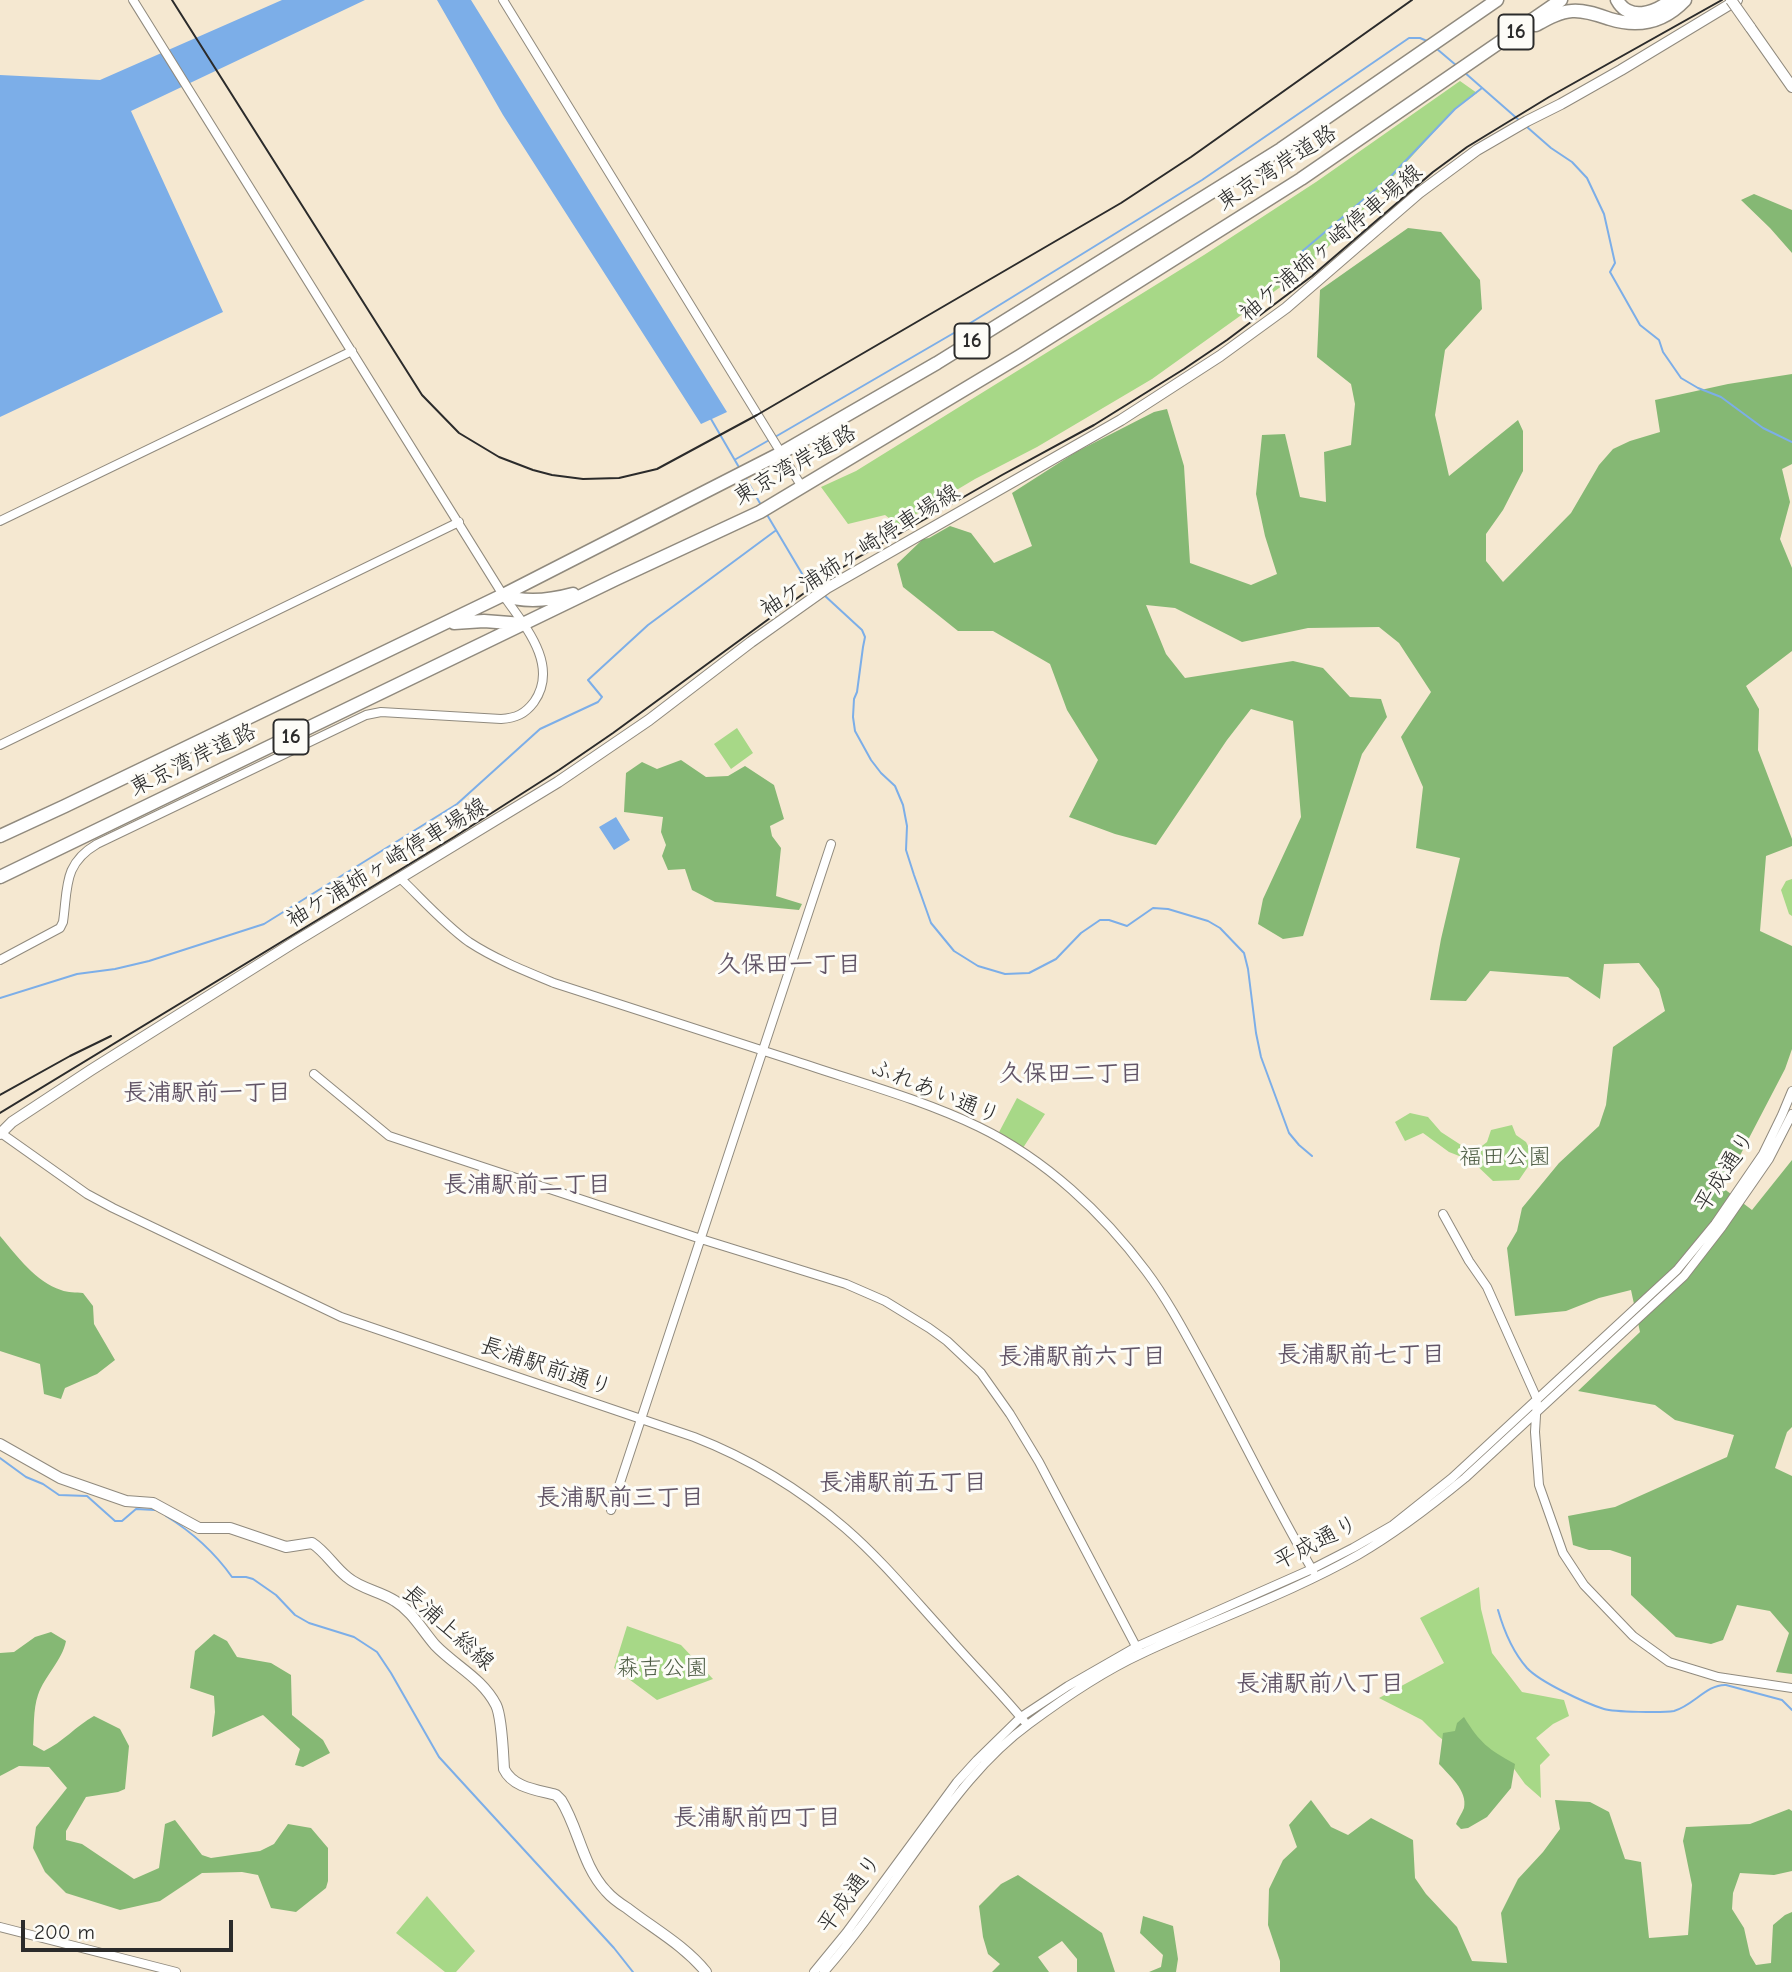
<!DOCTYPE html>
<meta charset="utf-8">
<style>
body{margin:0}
#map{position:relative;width:1792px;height:1972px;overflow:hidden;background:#f5e8d1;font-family:"Comic Neue",sans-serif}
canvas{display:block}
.scale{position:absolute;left:21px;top:1920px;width:212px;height:32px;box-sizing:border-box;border:4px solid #2b2b2b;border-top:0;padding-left:9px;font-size:21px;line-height:24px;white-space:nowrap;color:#2b2b2b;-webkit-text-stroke:5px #fdfcf7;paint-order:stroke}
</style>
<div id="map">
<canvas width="1792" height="1972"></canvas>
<div class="scale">200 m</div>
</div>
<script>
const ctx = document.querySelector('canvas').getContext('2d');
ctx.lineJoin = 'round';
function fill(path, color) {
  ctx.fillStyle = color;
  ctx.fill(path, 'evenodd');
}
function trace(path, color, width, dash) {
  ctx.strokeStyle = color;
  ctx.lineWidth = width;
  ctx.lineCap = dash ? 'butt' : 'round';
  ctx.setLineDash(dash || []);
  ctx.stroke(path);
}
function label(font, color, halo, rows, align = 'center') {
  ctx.font = font + ' "Comic Neue","Klee One",sans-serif';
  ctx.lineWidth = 6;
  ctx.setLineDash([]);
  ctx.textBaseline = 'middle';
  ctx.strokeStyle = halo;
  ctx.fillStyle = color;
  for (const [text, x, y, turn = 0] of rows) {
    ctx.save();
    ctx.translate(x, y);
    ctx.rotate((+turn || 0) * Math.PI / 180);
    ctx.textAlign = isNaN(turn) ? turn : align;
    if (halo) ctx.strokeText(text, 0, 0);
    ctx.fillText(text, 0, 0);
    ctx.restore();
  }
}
fill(new Path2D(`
 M1460,81L1477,93L1455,109L1342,233L1307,268L1152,379L1037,447L975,479L898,525L885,515L848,524L821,487L856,471L1204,255L1316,182Z
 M737,728L753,753L731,769L714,744Z
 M1792,879V916L1789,914L1781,890L1786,881Z
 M1017,1098L1045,1114L1021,1151L997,1136Z
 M1410,1113L1428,1117L1441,1132L1461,1145L1478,1149L1487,1142L1491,1130L1512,1125L1516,1135L1526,1142L1534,1158L1519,1180L1493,1181L1472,1161L1449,1152L1423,1133L1405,1141L1395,1122Z
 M1479,1587L1481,1609L1492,1653L1522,1692L1564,1700L1569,1716L1553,1724L1536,1738L1550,1755L1540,1765L1541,1798L1525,1784L1512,1766L1457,1751L1438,1736L1422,1720L1379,1698L1444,1663L1420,1618Z
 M627,1626L681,1645L713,1679L657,1700L614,1668Z
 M427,1896L475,1951L456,1972H445L396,1933Z`), '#a7d887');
fill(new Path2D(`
 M1754,194L1792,210V253L1770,228L1741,200Z
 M1408,228L1441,232L1480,280L1482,309L1445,350L1435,415L1449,476L1518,420L1523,431V471L1503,510L1486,534V561L1503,582L1571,513L1599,465L1613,449L1630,441L1660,432L1655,400L1728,384L1792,374V464L1782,469L1790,502L1780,539L1792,568V651L1746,686L1759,709L1758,750L1792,839V846L1766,856L1760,931L1792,946V1049L1785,1069L1723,1188L1752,1210L1792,1160V1427L1787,1432L1775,1468L1792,1476V1674L1776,1672L1789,1633L1770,1611L1737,1605L1723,1640L1711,1644L1676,1637L1631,1595V1557L1610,1550H1589L1573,1545L1568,1516L1615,1507L1727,1457L1734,1435L1675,1420L1655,1405L1578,1391L1640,1332L1631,1290L1599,1298L1566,1311L1515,1316L1507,1248L1517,1231L1522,1208L1559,1163L1599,1126L1606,1105L1613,1047L1665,1011L1659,989L1639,963L1604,964L1600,999L1568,977L1490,971L1466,1001L1430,1000L1441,939L1460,858L1416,848L1423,787L1401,737L1431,692L1399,643L1379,627L1308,628L1242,642L1175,608L1146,605L1166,654L1185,678L1293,661L1323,668L1350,697L1381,699L1387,717L1362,754L1303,936L1283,939L1258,924L1263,899L1301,817L1293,721L1251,709L1227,740L1156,845L1115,834L1069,817L1098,760L1067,710L1050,664L993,631H958L903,587L897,564L923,539L929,538L950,526L971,533L994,563L1032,546L1012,493L1076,452L1154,412L1167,409L1184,466L1190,563L1251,585L1277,574L1265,536L1256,494L1262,435L1285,434L1300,497L1326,502L1324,452L1351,445L1355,404L1351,384L1317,357L1320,290Z
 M681,760L706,777L728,776L745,766L774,785L784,819L770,826L772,836L781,848L776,896L802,904L799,910L715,902L692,890L685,869L668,870L662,856L666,845L661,832L663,817L624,812L626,773L642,762L657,769Z
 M0,1236C17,1256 36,1282 61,1290C68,1293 76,1292 83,1293L93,1306L94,1324L115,1360L97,1374L65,1388L61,1399L44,1394L40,1364L0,1351Z
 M51,1632L66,1641C62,1661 45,1675 38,1695C33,1709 34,1729 33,1745L44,1751C63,1742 76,1726 94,1716L120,1729L129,1746L125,1789L118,1792L86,1797L66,1831V1840L82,1844L134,1879L159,1868L165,1824L175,1820L202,1855L211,1858L260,1851L274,1844L288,1824L311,1828L328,1848V1881L326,1888L296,1912L271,1908L258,1875L242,1872L202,1873L160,1901L120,1910L66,1893L45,1872L33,1848L36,1827L67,1788L49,1767L19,1766L0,1776V1653L14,1652L35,1637Z
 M214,1634L227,1641L237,1657L271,1663L291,1675L292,1715L323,1740L330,1753L303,1767L295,1765L300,1749L263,1715L212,1737L215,1712L214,1696L190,1688L195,1651Z
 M1464,1717C1480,1743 1488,1749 1515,1764L1511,1788L1487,1817L1468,1828L1461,1829L1456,1824C1458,1819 1462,1813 1464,1808C1468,1791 1449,1775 1439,1764L1443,1733L1455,1731L1457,1723Z
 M1311,1800L1331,1827L1348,1835L1371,1818L1413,1840L1415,1878L1426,1894L1457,1927L1472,1961L1507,1963L1501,1913L1518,1879L1543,1852L1560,1829L1555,1800L1590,1802L1609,1812L1625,1859L1641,1862L1649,1938L1688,1935L1692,1885L1683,1841L1686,1827L1750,1824L1789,1809L1792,1811V1871L1774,1875L1740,1873L1733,1893L1732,1909L1744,1928L1750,1955L1756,1965L1771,1963L1773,1925L1785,1915L1792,1912V1972H1280V1961L1268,1925L1269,1889L1283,1860L1297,1847L1289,1825Z
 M1018,1875L1102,1933L1115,1972H1077V1959L1062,1941L1038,1957L1049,1972H992L1000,1964L988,1954L983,1937L979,1906L1001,1884Z
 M1143,1916L1173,1926L1178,1959L1176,1972H1149L1161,1967L1163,1955L1140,1933Z`), '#85b874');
fill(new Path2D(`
 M282,0H365L131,111L223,312L0,417V75L100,80Z
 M437,0H471L727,412L701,424L503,115Z
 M616,817L630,840L614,850L599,827Z`), '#7caee8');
trace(new Path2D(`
 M1437,49L1457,66
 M1464,72L1520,121
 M1527,127L1551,148L1572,162L1587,178L1604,214L1615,263L1610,272L1640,325L1659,340L1663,352L1681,378L1698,388L1721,397L1763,428L1792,442
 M1299,254L1390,177L1455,109L1482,88
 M711,419L740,469
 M775,437L959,330L1202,180L1409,38H1420L1427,41
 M736,459L771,439
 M745,477L761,505
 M766,513L804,577L817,589
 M824,595L862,630L865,637L863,647L857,692L854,699L853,717L855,731L871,760L881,773L895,786L903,805L907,826L906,850L914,875L931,923L954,951L978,966L1005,974L1029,973L1056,959L1081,933L1100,920H1109L1127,926L1153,908L1168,909L1208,921L1220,928L1244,953L1248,969L1256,1033L1261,1057L1289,1133L1299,1145L1312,1156
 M0,998L77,974L115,969L149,961L264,924L457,804L540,729L598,702L602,697L588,680L648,625L775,531
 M0,1458L26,1477L43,1484L59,1495L87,1496L115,1521H122L136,1509L155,1510
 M166,1516C192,1532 215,1553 232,1577H246L253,1579L276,1595L295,1615L309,1623L354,1637L377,1652L391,1673L439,1757L614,1948L633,1972
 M1498,1610C1504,1631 1512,1651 1527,1668C1540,1682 1585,1703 1604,1709C1614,1712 1663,1713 1674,1711C1693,1706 1707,1684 1726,1685L1782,1700L1792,1710`), '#7caee8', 2);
const minor = new Path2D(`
 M503,0L802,487
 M0,521L352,351
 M0,745L459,522
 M400,878C422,899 444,924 469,942C495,959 525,971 554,983C634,1009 715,1035 795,1061C857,1082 921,1099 979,1127C1045,1159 1103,1213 1146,1271C1167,1299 1184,1331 1201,1362C1239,1431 1273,1503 1313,1571
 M0,960L60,928L63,922C68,887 63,864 97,844L366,715L381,712L501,719C516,718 525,714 534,702C560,665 524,625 503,595L133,0
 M314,1074L389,1136L701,1239L846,1284L885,1301L929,1328L947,1341L981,1373L1010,1414L1039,1462L1139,1652
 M1,1133L87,1194L113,1208L341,1317L694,1437C748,1458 801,1490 845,1528C882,1560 913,1598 945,1633C971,1663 999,1691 1024,1721
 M1443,1214L1469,1261L1487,1287L1537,1399L1535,1432L1539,1485L1563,1553L1584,1585L1633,1636L1669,1662L1718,1677L1792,1688
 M611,1510L831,844
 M0,1927L176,1972
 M814,1972L846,1933L957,1782L977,1760L1021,1717L1068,1686L1136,1647L1312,1569L1353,1548L1393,1525L1452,1478L1677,1270L1715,1224L1763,1154L1782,1115L1792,1091
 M824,1972C859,1932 889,1888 920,1845C951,1802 985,1756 1029,1724C1064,1698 1102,1672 1141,1654C1213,1620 1289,1594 1358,1555C1396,1533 1431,1506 1465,1478L1684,1276L1722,1227L1769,1159L1792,1114`);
const major = new Path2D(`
 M1750,27L1792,87
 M0,1134L12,1122L91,1070L293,943L558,782L649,720L751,642L827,588L1121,420L1220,356L1286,308L1419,193L1477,150L1527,121L1561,104L1621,70L1737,0
 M0,1444L60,1478L126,1501L153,1503L199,1528H230L286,1547L312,1543C326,1552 334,1567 347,1577C361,1589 380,1591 395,1601C412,1611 422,1630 435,1645C455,1666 482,1678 496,1705C502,1717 503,1753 504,1769C513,1788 538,1790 556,1795L561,1800C579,1829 582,1865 606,1891C612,1898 619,1903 627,1908C654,1929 684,1945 706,1972`);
const highway = new Path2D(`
 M1617,0C1629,22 1655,13 1671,0
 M1536,25C1547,19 1559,12 1572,11C1585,10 1598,15 1610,19C1639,28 1664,22 1685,0
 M503,595C524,603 551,600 573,594
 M454,623L484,621L523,624
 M0,836L65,806L503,595L781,453L937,363L1281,149L1497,0
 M0,877L616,579L760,512L1020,356L1301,179L1561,0`);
trace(minor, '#908a7e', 10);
trace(major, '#908a7e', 12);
trace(highway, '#908a7e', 15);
trace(minor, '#fff', 8);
trace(major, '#fff', 10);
trace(highway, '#fff', 12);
trace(new Path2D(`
 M172,0L422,395L459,433L499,457L533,470L552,475L583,479L619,478L657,469L757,415L1121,203L1191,157L1412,0
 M0,1095L70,1056L111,1036
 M0,1113L454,837L559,770L613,733L807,591L857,558L1002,475L1094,425L1184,369L1227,340L1312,276L1433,172L1467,147L1549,97L1722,0`), '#2b2b2b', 2);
const majorBridge = new Path2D(`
 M1731,0L1750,27`);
trace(majorBridge, '#908a7e', 12, []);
trace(majorBridge, '#fff', 10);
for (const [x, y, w] of [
 [1516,32,35],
 [972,341,35],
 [291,737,35]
]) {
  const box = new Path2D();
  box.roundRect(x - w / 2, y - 17.5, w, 35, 5);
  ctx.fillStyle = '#fdfcf7';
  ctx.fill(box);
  trace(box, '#2b2b2b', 2);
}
label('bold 21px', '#2b2b2b', null, [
 ["16",1516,32],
 ["16",972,341],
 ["16",291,737]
]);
label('23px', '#2b2b2b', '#fdfcf7', [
 ["東京湾岸道路",1277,168,-33],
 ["袖ケ浦姉ヶ崎停車場線",1331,243,-40],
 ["東京湾岸道路",795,465,-30],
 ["袖ケ浦姉ヶ崎停車場線",860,551,-32],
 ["東京湾岸道路",193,760,-26],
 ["袖ケ浦姉ヶ崎停車場線",387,863,-31],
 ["ふれあい通り",935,1092,22],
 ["平成通り",1725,1172,-57],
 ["長浦駅前通り",546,1367,19],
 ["平成通り",1316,1543,-27],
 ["長浦上総線",448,1628,42],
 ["平成通り",850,1894,-54]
]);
label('23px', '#505f47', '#fdfcf7', [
 ["福田公園",1505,1157],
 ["森吉公園",662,1668]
]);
label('bold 24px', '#625567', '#fdfcf7', [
 ["久保田一丁目",789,965],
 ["久保田二丁目",1071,1074],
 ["長浦駅前一丁目",207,1093],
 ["長浦駅前二丁目",527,1185],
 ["長浦駅前七丁目",1361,1355],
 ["長浦駅前六丁目",1082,1357],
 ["長浦駅前五丁目",903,1483],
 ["長浦駅前三丁目",620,1498],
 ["長浦駅前八丁目",1320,1684],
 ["長浦駅前四丁目",757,1818]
]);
</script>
